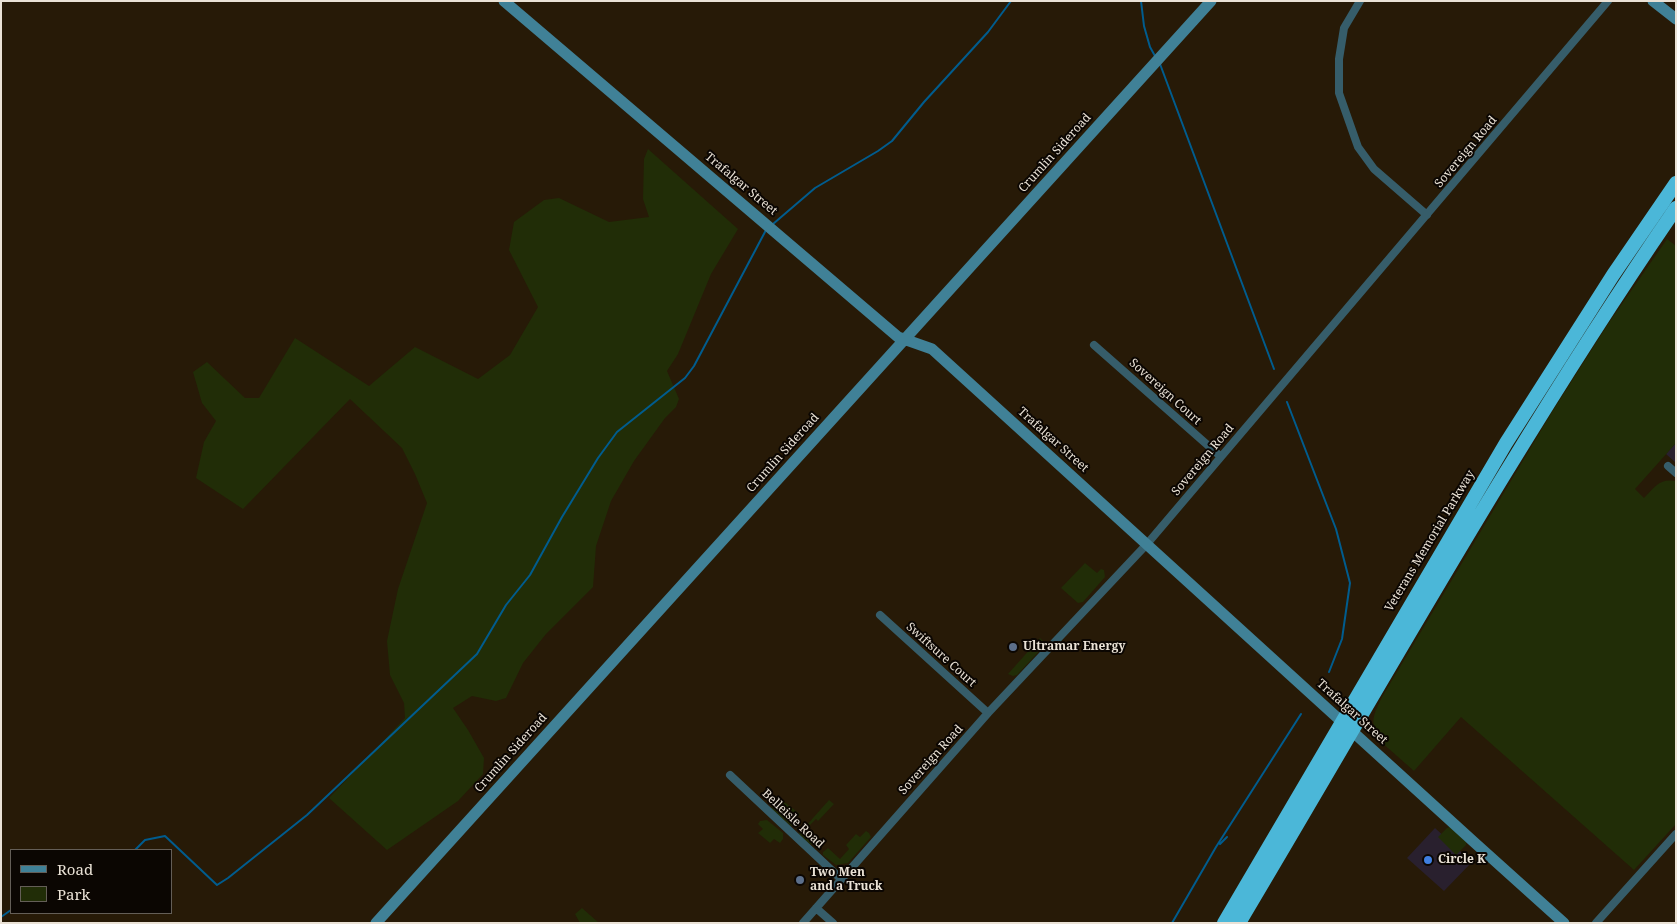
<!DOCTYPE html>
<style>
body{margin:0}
#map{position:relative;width:1677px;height:924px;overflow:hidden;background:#271a07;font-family:"Noto Serif",serif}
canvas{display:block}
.frame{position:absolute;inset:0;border:2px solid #eae2d6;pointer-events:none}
.legend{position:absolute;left:10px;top:849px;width:162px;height:65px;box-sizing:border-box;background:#0b0602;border:1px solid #645e57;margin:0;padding:6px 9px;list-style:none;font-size:15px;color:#eae2d6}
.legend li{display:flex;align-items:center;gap:10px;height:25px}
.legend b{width:25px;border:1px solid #645e57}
</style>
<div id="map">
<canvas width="1677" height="924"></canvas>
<div class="frame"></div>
<ul class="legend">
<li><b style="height:6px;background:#408197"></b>Road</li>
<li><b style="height:14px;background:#212d07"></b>Park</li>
</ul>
</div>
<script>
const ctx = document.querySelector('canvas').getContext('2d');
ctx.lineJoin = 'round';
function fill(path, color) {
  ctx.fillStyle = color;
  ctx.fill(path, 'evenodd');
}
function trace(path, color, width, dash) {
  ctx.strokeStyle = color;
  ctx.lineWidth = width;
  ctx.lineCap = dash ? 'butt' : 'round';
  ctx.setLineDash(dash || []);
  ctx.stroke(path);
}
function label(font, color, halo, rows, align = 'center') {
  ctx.font = font + ' "Noto Serif",serif';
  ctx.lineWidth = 4;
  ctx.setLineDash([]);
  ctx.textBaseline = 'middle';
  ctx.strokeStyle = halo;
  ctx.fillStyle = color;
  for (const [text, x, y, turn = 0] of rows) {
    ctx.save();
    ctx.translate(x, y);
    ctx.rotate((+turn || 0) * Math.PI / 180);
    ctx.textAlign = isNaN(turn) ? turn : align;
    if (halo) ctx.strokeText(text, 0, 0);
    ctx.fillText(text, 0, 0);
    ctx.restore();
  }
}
fill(new Path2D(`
 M1676,443V463L1666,454Z
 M1435,828L1472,862L1444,891L1407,858Z`), '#29202e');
fill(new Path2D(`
 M648,149L738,229L711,274L678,354L667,371L679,399L676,407L665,418L634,461L611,501L596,546L593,587L546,634L523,663L506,698L496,701L472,696L453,708L468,730L484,758L483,774L458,801L387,850L329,798L405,718L404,703L390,675L387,641L398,589L427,503L415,474L402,448L350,399L243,509L196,478L204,442L216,421L202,403L193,372L207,362L245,398H259L295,338L369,386L415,347L478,379L510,355L538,307L509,250L514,222L544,200L559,198L609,222L649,217L643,199L644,159Z
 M1667,239L1676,246V443L1635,489L1644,498C1655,487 1659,478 1676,481V824L1634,870L1461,717L1414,771L1380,741L1381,738C1368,723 1374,714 1382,697L1552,412L1608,324Z
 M1085,563L1097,573L1101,569L1104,570L1105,577L1083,602L1078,603L1061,588Z
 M1040,638L1043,641L1044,646L1017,675L1013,676L1008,674Z
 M776,799L781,803L783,801L800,814L796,819L800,823L791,826L773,810L771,806Z
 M829,800L834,804L818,821L816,819L807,828L818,839L813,844H810L799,834V831L805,827Z
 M767,820L783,833V839L780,843L774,839L770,843L758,833L763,829L758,824L760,821Z
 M1450,827L1466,842V845L1456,855L1438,837L1447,828Z
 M866,831L869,833L871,837L848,863L836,865L823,855V852L828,848L840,859L849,849L846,845L856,834L860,837Z
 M582,908L599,923H580L575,914Z`), '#212d07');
trace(new Path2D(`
 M1141,1L1144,26L1150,47L1155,56
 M1160,64L1274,369
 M773,224L815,188L878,151L892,141L924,102L988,32L1011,1
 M1287,402L1336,529L1350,583L1342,639L1329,672
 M1220,844L1227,837
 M1216,847L1301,714
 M135,850L145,840L165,836L217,885L228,878L307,815L477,654L506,605L530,575L562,517L598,458L617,432L685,378L694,366L766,230
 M1,917L11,910
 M1172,923L1216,847`), '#005c8e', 2);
trace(new Path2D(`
 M1360,1L1344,28L1339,59V93L1358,147L1374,169L1427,215
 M1094,345L1220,456
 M1668,466L1676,473
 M880,615L988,713
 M730,775L841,879
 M816,908L833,923
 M803,923L988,713L1147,544L1608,1
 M1596,923L1676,834`), '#365d6a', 8);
trace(new Path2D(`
 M504,1L898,337L932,349L1475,843L1564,923
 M1653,1L1676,19
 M376,923L1211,1`), '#408197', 11);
trace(new Path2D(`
 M1224,923L1506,443L1613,275L1676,183
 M1239,923C1382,683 1518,438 1676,208`), '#4bb7d8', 14);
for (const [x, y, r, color] of [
 [1013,647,5,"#5c6f8a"],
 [1428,860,5,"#3f7fe0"],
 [800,880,5,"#5c6f8a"]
]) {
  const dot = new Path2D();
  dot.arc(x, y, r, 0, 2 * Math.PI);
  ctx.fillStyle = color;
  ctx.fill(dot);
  trace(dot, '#0b0602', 2);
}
label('12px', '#eae2d6', '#0b0602', [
 ["Sovereign Road",1466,152,-50],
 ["Crumlin Sideroad",1055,153,-48],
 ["Trafalgar Street",741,184,40],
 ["Sovereign Court",1165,392,42],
 ["Trafalgar Street",1053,440,42],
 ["Crumlin Sideroad",783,453,-48],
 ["Sovereign Road",1203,460,-50],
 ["Veterans Memorial Parkway",1430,541,-59],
 ["Swiftsure Court",941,655,42],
 ["Trafalgar Street",1352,712,42],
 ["Crumlin Sideroad",511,753,-48],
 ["Sovereign Road",931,760,-48],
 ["Belleisle Road",793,819,43]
]);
label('bold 12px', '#eae2d6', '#0b0602', [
 ["Ultramar Energy",1023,647],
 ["Circle K",1438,860],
 ["Two Men",810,873],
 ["and a Truck",810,887]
], 'left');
</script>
